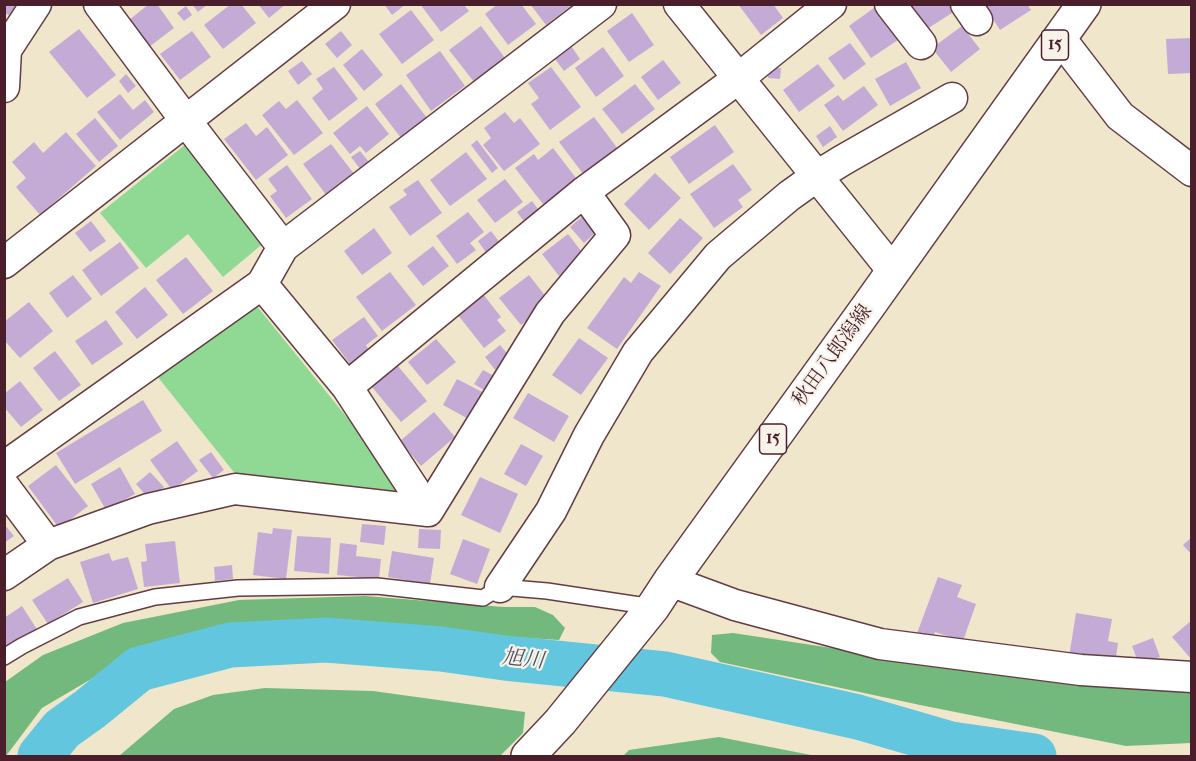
<!DOCTYPE html>
<meta charset="utf-8">
<style>
body{margin:0}
#map{position:relative;width:1196px;height:761px;overflow:hidden;background:#f0e6cb;font-family:"IM FELL French Canon",serif}
canvas{display:block}
.frame{position:absolute;inset:0;border:6px solid #4a1f2b;pointer-events:none}
</style>
<div id="map">
<canvas width="1196" height="761"></canvas>
<div class="frame"></div>
</div>
<script>
const ctx = document.querySelector('canvas').getContext('2d');
ctx.lineJoin = 'round';
function fill(path, color) {
  ctx.fillStyle = color;
  ctx.fill(path, 'evenodd');
}
function trace(path, color, width, dash) {
  ctx.strokeStyle = color;
  ctx.lineWidth = width;
  ctx.lineCap = dash ? 'butt' : 'round';
  ctx.setLineDash(dash || []);
  ctx.stroke(path);
}
function label(font, color, halo, rows, align = 'center') {
  ctx.font = font + ' "IM FELL French Canon","Noto Serif JP",serif';
  ctx.lineWidth = 4.5;
  ctx.setLineDash([]);
  ctx.textBaseline = 'middle';
  ctx.strokeStyle = halo;
  ctx.fillStyle = color;
  for (const [text, x, y, turn = 0] of rows) {
    ctx.save();
    ctx.translate(x, y);
    ctx.rotate((+turn || 0) * Math.PI / 180);
    ctx.textAlign = isNaN(turn) ? turn : align;
    if (halo) ctx.strokeText(text, 0, 0);
    ctx.fillText(text, 0, 0);
    ctx.restore();
  }
}
fill(new Path2D(`
 M186,144L266,241L223,277L188,234L146,268L100,213Z
 M252,300L399,482L397,492L388,501L241,481L153,371Z`), '#8fd995');
fill(new Path2D(`
 M365,596L504,607H535L553,615L565,628L559,640L351,627L224,634L132,655L42,708L6,756H5V682L43,655L123,623L239,600Z
 M733,633L1016,676L1191,693V743L1126,746L920,705L720,662L711,653L712,635Z
 M265,688L373,691L525,712L523,733L500,756H119L174,709L213,695Z
 M719,737L816,756H623L629,750Z`), '#73b97e');
trace(new Path2D(`
 M40,756L62,729L90,709L139,669L230,645L326,640L441,649L505,658L665,674L858,717L951,744L1034,756`), '#61c6de', 45);
fill(new Path2D(`
 M4,4H23L17,18L4,13Z
 M149,4H157L174,28L149,47L129,20Z
 M192,4H208L198,12Z
 M231,4H241L256,23L223,49L204,25Z
 M258,4H286L269,18Z
 M384,4H406L392,15Z
 M420,4H463L469,11L441,32Z
 M498,4H521L536,24L508,45L485,14Z
 M530,4H573L546,25Z
 M738,4H773L783,18L761,35Z
 M910,4H951L955,11L927,29Z
 M983,4H1027L1031,10L1000,30Z
 M878,5L901,38L871,58L849,26Z
 M186,6L192,15L184,21L177,13Z
 M411,10L434,40L402,64L379,34Z
 M632,13L654,45L629,62L607,31Z
 M481,26L505,58L474,82L449,50Z
 M962,26L980,49L951,72L932,48Z
 M79,29L116,75L87,98L49,52Z
 M192,31L211,57L180,80L160,54Z
 M341,31L352,45L337,58L325,44Z
 M1192,38V73L1168,74L1166,39Z
 M569,43L580,59L564,71L552,55Z
 M850,43L866,64L844,80L828,58Z
 M603,47L624,76L596,97L575,68Z
 M362,49L383,75L364,91L343,65Z
 M440,51L465,86L431,111L406,75Z
 M663,60L681,83L658,100L641,77Z
 M302,61L312,74L298,85L288,71Z
 M906,62L921,88L890,106L875,79Z
 M818,64L835,86L799,112L783,90Z
 M334,67L358,99L329,121L312,98L323,89L316,79Z
 M551,67L581,107L550,130L531,104L539,98L528,83Z
 M769,67L781,68L780,79L768,78Z
 M126,74L136,86L128,93L119,81Z
 M401,84L427,118L401,138L375,104Z
 M635,84L655,109L622,134L602,109Z
 M864,86L878,105L843,131L824,105L838,95L843,101Z
 M120,94L133,110L145,100L154,112L120,140L97,112Z
 M297,100L323,133L294,155L262,115L279,101L286,109Z
 M367,106L389,134L366,153L360,146L350,154L333,133Z
 M505,112L514,123L520,118L540,144L504,171L483,145L491,138L484,128Z
 M594,117L618,149L584,175L559,142Z
 M95,118L118,146L99,162L76,134Z
 M246,123L256,136L267,127L288,155L256,180L224,139Z
 M715,125L734,152L689,184L670,157Z
 M830,126L837,137L823,147L816,136Z
 M66,132L96,166L40,215L16,187L26,178L12,162L34,142L43,153Z
 M477,140L498,168L492,173L471,145Z
 M331,144L355,175L327,196L303,164Z
 M553,148L579,182L546,208L515,168L534,154L538,160Z
 M360,151L373,167L364,174L351,157Z
 M466,152L487,179L450,206L430,180Z
 M733,164L752,190L738,200L743,207L714,228L690,194Z
 M287,165L312,199L286,218L270,196L277,191L268,179Z
 M655,173L681,198L649,230L624,204Z
 M505,179L523,202L495,223L477,200Z
 M418,180L442,213L410,236L389,207L407,195L403,190Z
 M532,201L541,213L526,224L517,212Z
 M468,212L484,232L470,243L476,250L457,264L436,236Z
 M584,215L597,231L584,243L570,227Z
 M680,218L703,238L670,274L648,253Z
 M91,221L106,241L90,252L75,233Z
 M374,228L392,253L362,275L344,251Z
 M491,231L501,244L487,254L478,241Z
 M568,234L585,256L559,276L542,254Z
 M120,242L139,268L101,296L82,270Z
 M433,246L449,266L423,286L407,266Z
 M186,257L213,291L183,314L156,280Z
 M390,272L416,305L382,331L356,297Z
 M639,272L661,286L617,349L587,328L624,277L631,283Z
 M73,275L92,299L67,318L49,293Z
 M529,275L550,302L521,325L499,298Z
 M145,287L168,315L137,339L115,312Z
 M483,294L501,317L497,320L506,331L484,348L458,315Z
 M29,302L53,331L20,358L4,340V322Z
 M364,317L378,336L366,345L369,350L350,364L332,340Z
 M106,320L123,344L92,365L75,341Z
 M579,338L608,358L581,395L552,375Z
 M436,339L456,362L427,385L408,362Z
 M500,345L511,358L496,371L485,357Z
 M55,351L81,385L59,401L33,368Z
 M398,366L427,401L401,422L372,387Z
 M483,370L498,378L489,393L474,384Z
 M457,379L488,395L474,422L443,405Z
 M20,381L43,410L21,427L4,407V394Z
 M528,393L569,416L554,442L513,418Z
 M143,400L162,431L75,484L56,453Z
 M434,412L455,437L421,466L400,441Z
 M177,441L198,471L172,490L150,460Z
 M521,444L543,456L526,486L504,474Z
 M211,452L224,470L213,478L199,460Z
 M56,465L88,506L59,528L28,486Z
 M120,467L135,494L106,510L91,484Z
 M150,472L164,487L149,499L136,484Z
 M480,477L518,494L500,533L461,515Z
 M4,524L14,536L4,543Z
 M362,524L386,526L384,545L360,542Z
 M273,528L292,530L286,579L253,575L258,532L272,534Z
 M419,529L441,530L440,549L418,548Z
 M297,536L331,538L329,574L294,571Z
 M1192,537V555L1183,545Z
 M463,539L490,549L477,584L450,574Z
 M175,541L180,583L144,587L141,562L147,561L145,544Z
 M340,543L357,545L356,556L381,559L379,579L337,575Z
 M392,551L434,558L430,584L388,577Z
 M109,553L112,561L128,557L138,589L93,603L80,562Z
 M232,565L233,579L215,581L214,567Z
 M938,577L962,585L957,597L976,604L963,641L935,632L932,642L916,636Z
 M68,578L83,602L48,624L32,600Z
 M22,606L38,631L4,651V618Z
 M1076,613L1112,619L1108,641L1118,643L1115,664L1069,657Z
 M1192,620V660L1172,637Z
 M1153,638L1160,657L1139,664L1132,646Z`), '#c4abd5');
const lane = new Path2D(`
 M4,657L22,646L79,617L155,597L238,588L377,586L483,598L500,587L547,591L653,607`);
const street = new Path2D(`
 M99,4L186,121L283,247
 M679,4L893,271
 M890,4L921,44
 M966,4L977,20
 M1060,38L1120,116L1192,171
 M4,87L6,50L36,4
 M4,263L335,4
 M262,284L347,387L428,511
 M347,387L584,192L739,78L831,4
 M4,467L262,284L283,247L601,4
 M4,486L48,545
 M4,575L48,545L148,509L235,489L428,511L550,313L615,235L584,192
 M670,581L735,605L880,644L1081,670L1192,677
 M500,587L551,511L589,435L638,352L718,256L789,196L817,176L843,160L952,98`);
const primary = new Path2D(`
 M528,756L560,722L653,607L670,581L867,308L1084,4`);
trace(lane, '#633d43', 18);
trace(street, '#633d43', 33);
trace(primary, '#633d43', 36);
trace(lane, '#fff', 15);
trace(street, '#fff', 30);
trace(primary, '#fff', 33);
for (const [x, y, w] of [
 [1055,45,27],
 [773,439,27]
]) {
  const box = new Path2D();
  box.roundRect(x - w / 2, y - 15, w, 30, 4.5);
  ctx.fillStyle = '#f7f3e8';
  ctx.fill(box);
  trace(box, '#4a1f2b', 1.5);
}
label('bold 18px', '#4a1f2b', null, [
 ["15",1055,45],
 ["15",773,439]
]);
label('20px', '#4a1f2b', '#f7f3e8', [
 ["秋田八郎潟線",833,356,-54]
]);
label('italic 21px', '#515161', '#f7f3e8', [
 ["旭川",523,660,6]
]);
</script>
